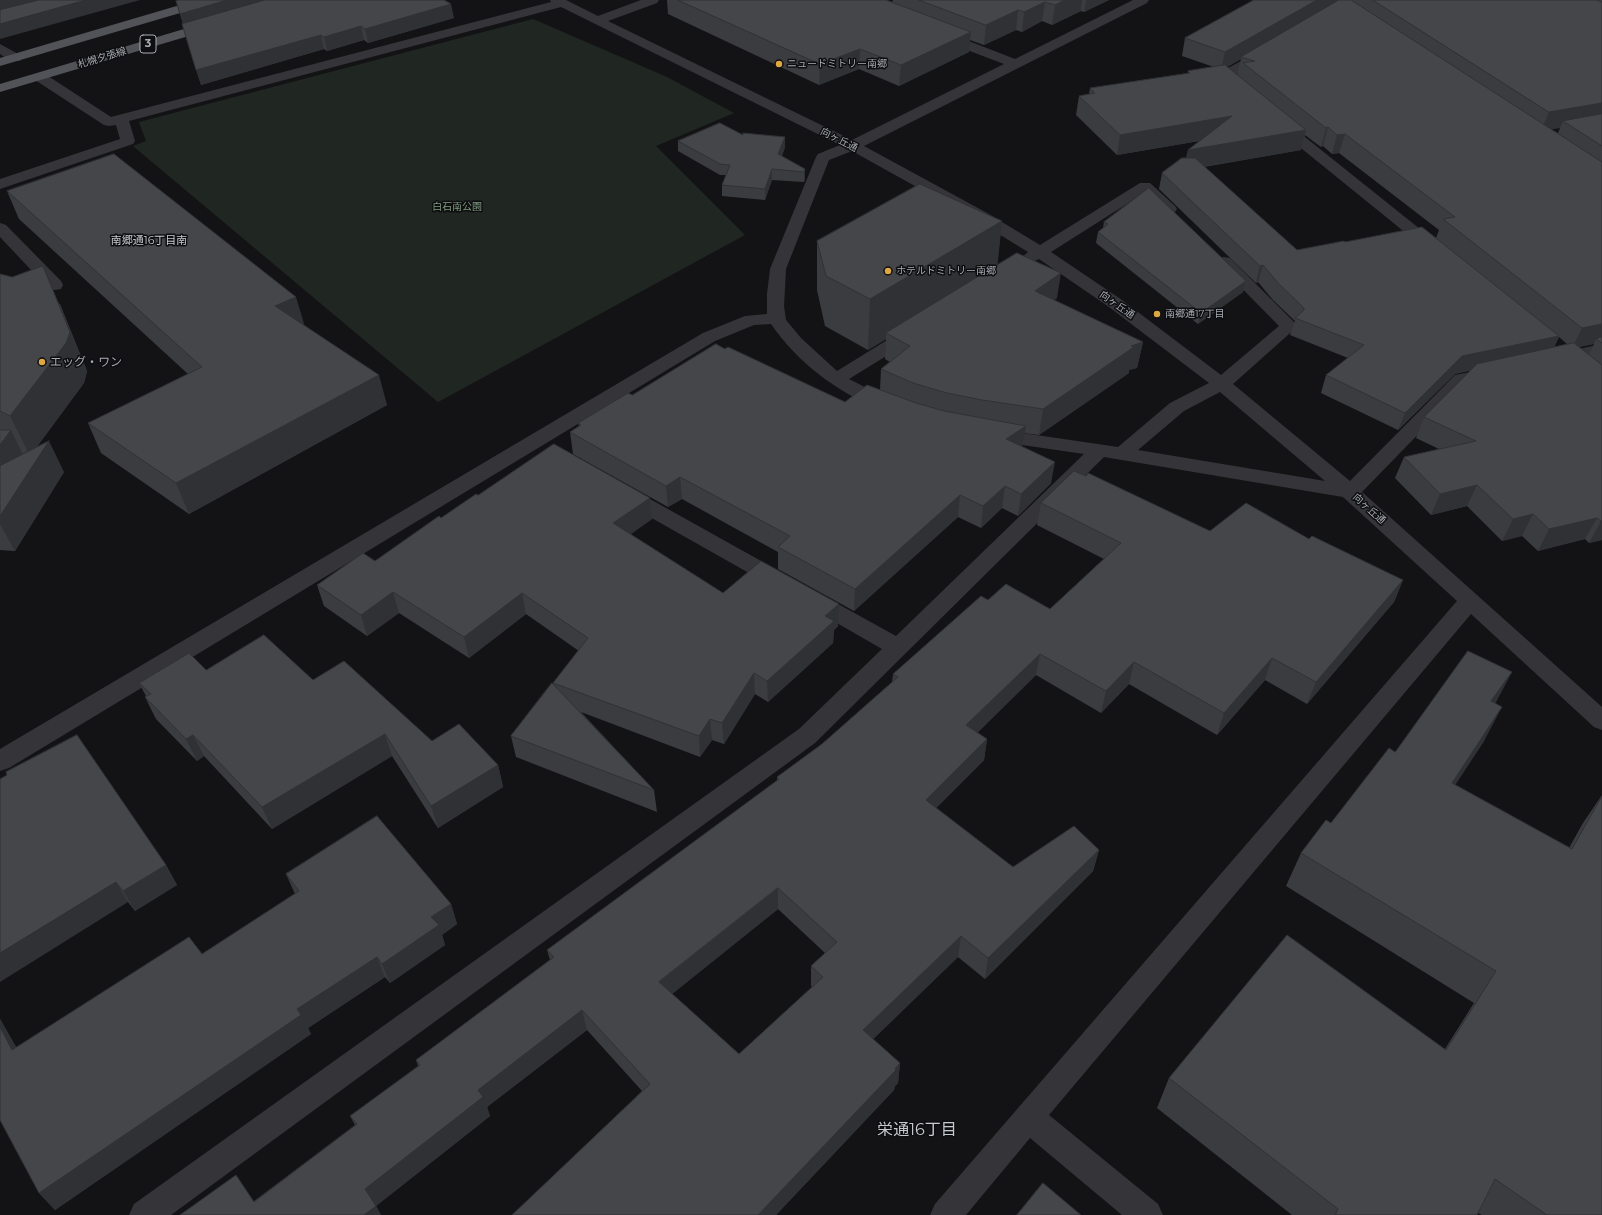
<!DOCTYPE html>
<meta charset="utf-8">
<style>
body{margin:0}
canvas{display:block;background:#131315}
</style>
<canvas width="1602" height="1215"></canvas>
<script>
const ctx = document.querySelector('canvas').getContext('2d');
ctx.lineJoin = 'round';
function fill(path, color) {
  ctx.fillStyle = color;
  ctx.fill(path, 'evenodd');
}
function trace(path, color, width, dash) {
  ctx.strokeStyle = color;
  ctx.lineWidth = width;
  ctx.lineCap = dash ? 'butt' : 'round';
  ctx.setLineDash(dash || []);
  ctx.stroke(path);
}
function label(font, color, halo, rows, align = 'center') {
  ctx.font = font + ' Montserrat,"Noto Sans JP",sans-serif';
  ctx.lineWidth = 3;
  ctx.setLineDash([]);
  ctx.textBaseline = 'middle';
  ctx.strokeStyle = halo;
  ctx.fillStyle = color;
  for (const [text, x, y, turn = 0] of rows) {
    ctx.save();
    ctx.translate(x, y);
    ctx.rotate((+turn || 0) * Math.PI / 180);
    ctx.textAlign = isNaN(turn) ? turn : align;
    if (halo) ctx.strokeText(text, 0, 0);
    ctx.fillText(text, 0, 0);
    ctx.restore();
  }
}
fill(new Path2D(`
 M533,19L667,77L734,113L656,146L745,235L438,402L133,146L146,141L139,122Z`), '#202621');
fill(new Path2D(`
 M550,0H566L598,16L641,0H659L657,3L608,21L852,140L1004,64L938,39L936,36L938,33H948L1015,59L1133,0H1149L1147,3L864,146L987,213L1040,245L1140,183H1150L1175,206L1177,209L1175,212H1163L1144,193L1051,252L1122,300L1221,375L1279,326L1216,262L1218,258L1224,257L1230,258L1298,326L1233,384L1350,481L1455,375L1491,368L1497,369L1500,373L1497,377L1468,383L1362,492L1602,707V730L1594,727L1471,614L1049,1115L1158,1204L1163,1215H1122L1030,1138L966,1215H930L935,1204L1457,601L1343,497L1104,457L815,743L171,1215H129L134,1204L799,729L882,649L804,604L801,599L804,594L812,591L820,594L896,636L1084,454L995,441L988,439L985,435L988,431L995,429L1118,447L1170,403L1209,383L1109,307L1039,259L1028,264L1022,263L1020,259L1028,252L976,220L852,151L829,160L786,269L784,306L786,320L801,338L837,371L905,329L911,328L917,329L920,333L917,337L849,379L892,401L894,405L892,409L885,411L878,409C835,390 798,363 771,324L754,325L715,341L9,768L0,771V749L703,333L745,316L767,314V294L770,269L816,157L818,154L840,145L561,7L129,121L135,141L133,144L0,189V179L120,139L116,125L109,126L104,125L35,80L33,77L35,74H45L111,117L551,2ZM1220,392L1325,481L1138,450L1184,411Z
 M0,44L20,55L22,58L20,61H10L0,54Z
 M1265,48L1270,49L1272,52L1270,55L1231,77L1243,88L1241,91H1231L1215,77L1217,74Z
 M1280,120L1285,121L1440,245L1442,248L1440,251L1434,253L1428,251L1275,127L1273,124L1275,121Z
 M0,223L6,225L61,281L63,285L61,289L55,290L49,289L0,237Z
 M1602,344V354L1556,364L1550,363L1547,359L1550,355Z
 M625,487L632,489L788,576L791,581L788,586L780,588L772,586L618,499L615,494L618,489Z`), '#353539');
fill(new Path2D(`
 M197,0H216L214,3L0,66V58Z
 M214,20L220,24L219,27L0,92V84Z`), '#515358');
fill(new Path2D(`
 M176,0H444L454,18L368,43L364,40L327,51L324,49L201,85Z
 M667,0H887L892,2L893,0H1109L1084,12L1081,11L1052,25L1042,21L1022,32L1016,30L984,45L970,40L969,52L899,86L859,69L819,85L668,14Z
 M1254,0H1602V540L1589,543L1585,539L1538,551L1522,536L1502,541L1467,506L1431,515L1395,478L1404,457L1439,449L1416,438L1424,417L1471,370L1455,374L1398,430L1321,393L1326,375L1348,358L1290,335L1295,321L1273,300L1258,282L1256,283L1159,189L1162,173L1186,158L1188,150L1199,141L1117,155L1076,115L1079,96L1089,94L1090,88L1188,73V71L1214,67L1182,56L1185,38ZM1241,59L1237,75L1227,67ZM1560,128L1558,133L1551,129ZM1305,135L1321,147L1323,146L1332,154L1339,153L1439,230L1436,238L1345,242L1297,250L1204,167L1301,150ZM1559,337L1567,344L1554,347ZM1594,344L1589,355L1579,347Z
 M743,135L785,137V147L782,156L805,169V179L804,182L772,180L765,200L722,196V185L726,175H720L678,151V141Z
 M7,191L304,325L387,405L189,514L101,453L88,423L188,374L19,219Z
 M1002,221L997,265L1057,298L1054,300L1143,342L1137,368L1129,370V373L1039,435L1024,433L1022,447L1051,483L1018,516L1002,508L981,528L958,517L854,611L778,569V552L682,499L668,507L573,454L570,432L579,426L578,423L632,395L725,349L845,402L880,390L881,369L890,362L885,359L886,339L868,350L825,326L817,290V241Z
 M1104,222L1246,281L1243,292L1198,324L1096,243L1098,232L1103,228Z
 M0,274L60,304L87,371L84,383L36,448L64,472L15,551L0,550Z
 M478,495L650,498L652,519L630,534L723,593L838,626L834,630L833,643L768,702L755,694L724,744L712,740L700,757L581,712L654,790L657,812L516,757L511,736L553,684V683L579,651L526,614L469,658L399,613L367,636L324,606L317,585L375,561L441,518Z
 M1041,503L1210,531L1309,539L1403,580L1394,602L1307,704L1265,680L1217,735L1129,684L1101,713L1036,675L977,733L987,739L984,760L936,808L1013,867L1099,850L1093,871L985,979L958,957L873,1039L900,1063L898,1083L895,1086L894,1090L776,1215H512L642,1091L587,1030L487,1107L490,1116L376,1206L381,1215H180L254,1201L355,1125L350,1116L418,1066L416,1060L550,960L547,950L777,781V777L822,744L892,682L893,674L988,600L1050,609L1104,559L1037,525ZM778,909L825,953L811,966V986L812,987L739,1054L672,994Z
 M206,670L313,680L432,741L498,765L503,787L438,828L392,756L272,829L204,756L197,761L156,719L145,697L146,696L139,683Z
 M1495,703L1484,741L1455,785L1569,848L1583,823L1602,795V1215H1482L1478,1213L1477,1215H1292L1157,1108L1169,1078L1445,1049L1474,1003L1286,886L1301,853L1331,823L1395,752Z
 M7,775L166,865L177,885L135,911L128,902Z
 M286,874L451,904L457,924L442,935L445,945L390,983L385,977L308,1028L311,1034L55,1210L39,1193L0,1120V1019L16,1047L202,954L295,894Z`), '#3b3c40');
fill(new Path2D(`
 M0,0H54L0,14Z
 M86,0H140L0,39V24Z
 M227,0H277L184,28L180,14Z
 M1065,0H1082L1081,11L1052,25L1055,5Z
 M1086,0H1109L1084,12Z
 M1317,0H1341L1241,57V59L1221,70L1225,52Z
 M1045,2L1042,21L1022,32L1024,12Z
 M451,4L454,18L368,43L365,29Z
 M1018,10L1016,30L984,45L986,25Z
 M361,26L364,40L327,51L324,37Z
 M971,32L969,52L899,86L901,65Z
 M321,35L324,49L201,85L196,70Z
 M860,49L859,69L819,85L820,64Z
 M1602,103V121H1563L1560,128L1541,130L1549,112Z
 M1232,116L1228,136L1117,155L1120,135Z
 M1328,127L1323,146L1321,147L1326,128Z
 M1306,130L1301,150L1184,170L1188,150Z
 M1345,134L1339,153L1332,154L1337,135Z
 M785,137V147L778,165V154Z
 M772,169V180L765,200V189Z
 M805,169V179L804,182V172Z
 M1002,221L997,270L886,333V339L868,350L870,299Z
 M1263,265L1258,282L1256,283L1260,266Z
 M43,266L87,371L84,383L30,456L10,416Z
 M1061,273L1057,298L1032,316L1035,291Z
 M1246,281L1243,292L1198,324L1201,313Z
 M296,297L305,327L275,306Z
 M1602,324V342L1596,339L1594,344L1572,348L1582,328Z
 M1559,336L1552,353L1455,374L1398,430L1405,413L1462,356Z
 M1143,342L1137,368L1129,370V373L1039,435L1043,409L1131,346Z
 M379,375L387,405L189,514L176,483Z
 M1026,426L1022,447L1006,439Z
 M11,430L26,461L0,496V445Z
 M49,441L64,472L15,551L0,524V516Z
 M1055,462L1051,483L1018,516L1021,494Z
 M680,477L682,499L668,507L666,486Z
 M1477,485L1467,506L1431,515L1440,494Z
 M1005,486L1002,508L981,528L983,506Z
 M960,495L958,517L854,611L855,589Z
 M650,498L652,519L616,545L613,523Z
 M1533,514L1522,536L1502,541L1513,519Z
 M1597,518L1585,539L1538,551L1549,529Z
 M1601,521H1602V540L1589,543Z
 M1403,580L1394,602L1307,704L1316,682Z
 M393,592L399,613L367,636L361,615Z
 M522,593L526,614L469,658L464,637Z
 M839,604L838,626L834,630L833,643L768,702L767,681L825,616Z
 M1040,654L1036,675L963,747L966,725Z
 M1272,658L1265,680L1217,735L1224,713Z
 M1134,662L1129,684L1101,713L1106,691Z
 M1512,672L1494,706L1491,701Z
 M754,673L755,694L724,744L722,723Z
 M1502,707L1484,741L1434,817L1452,783Z
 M710,719L712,740L700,757L699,736Z
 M385,734L392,756L272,829L262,807Z
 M193,735L204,756L197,761L186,739Z
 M987,739L984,760L923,821L926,800Z
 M498,765L503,787L438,828L431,806Z
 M1099,850L1093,871L985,979L988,958Z
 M166,865L177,885L135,911L123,891Z
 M116,882L128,902L0,982V953Z
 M778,888V909L662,1002L659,982Z
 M451,904L457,924L442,935L445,945L390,983L382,964L431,917Z
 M961,936L958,957L862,1050L863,1030Z
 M377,957L385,977L308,1028L311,1034L55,1210L39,1193L297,1009Z
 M582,1010L587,1030L487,1107L490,1116L376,1206L381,1215H364L365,1189L478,1090Z
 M0,1019L28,1068L12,1050L0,1027Z
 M900,1063L898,1083L895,1086L894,1090L776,1215H758Z`), '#303134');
const building = new Path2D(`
 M39,0H86L0,24V10Z
 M179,0H227L180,14L176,1Z
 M265,0H444L451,4L365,29L361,26L324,37L321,35L196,70L182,24Z
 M678,0H886L971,32L901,65L860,49L820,64Z
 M919,0H1065L1055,5L1045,2L1024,12L1018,10L986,25Z
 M1254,0H1317L1225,52L1185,38Z
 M1339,0H1351L1602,162V324L1582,328L1443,219L1455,217L1345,134L1337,135L1328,127L1326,128L1243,63L1255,61L1241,57Z
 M1373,0H1596L1602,2V103L1549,112Z
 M1225,65L1306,130L1188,150L1232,116L1120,135L1079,96L1095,93L1090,88L1190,73L1188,71Z
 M1602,114V146L1563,121Z
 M720,123L743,135V133L785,137L778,154L805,169L804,172L772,169L765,189L722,185L730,165L720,164L678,141Z
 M114,154L296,297L275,306L379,375L176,483L88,423L202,367L7,191Z
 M1182,158H1195L1297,250L1344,241L1345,242L1422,227L1559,336L1462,356L1405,413L1326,375L1364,345L1295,318L1304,310V308L1278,283L1263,265L1260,266L1162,173Z
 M920,184L1002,221L870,299L826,276L817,241Z
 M1149,188L1246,281L1201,313L1098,232L1108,224L1104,222Z
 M1017,253L1061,273L1035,291L1143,342L1131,346L1134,347L1043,409L982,400L947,393L913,383L881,369L910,346L886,333Z
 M43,266L70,332L66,343L10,416L0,411V274L12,277Z
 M1602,337V343L1596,339Z
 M1574,343L1602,365V521H1601L1597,518L1549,529L1533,514L1513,519L1477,485L1440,494L1404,457L1476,441L1424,417L1477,364Z
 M716,344L725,349L728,347L845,402L867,385L916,403L944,411L1026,426L1006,439L1055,462L1021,494L1005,486L983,506L960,495L855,589L778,547L790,536L680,477L666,486L570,432L581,425L578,423L628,393L632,395Z
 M0,430H11L0,445Z
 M49,441L0,516V466Z
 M554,444L650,498L613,523L723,593L761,561L839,604L825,616L834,621L767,681L754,673L722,723L710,719L699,736L553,683L588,638L522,593L464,637L393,592L361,615L317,585L363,553L375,561L439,516L441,518L476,494L478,495Z
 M1074,471L1086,476L1088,473L1210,531L1246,503L1309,539L1312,536L1403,580L1316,682L1272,658L1224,713L1134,662L1106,691L1040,654L966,725L987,739L926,800L1013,867L1074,826L1099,850L988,958L961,936L863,1030L900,1063L895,1069L896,1070L758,1215H512L650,1084L582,1010L478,1090L483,1097L365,1189L376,1206L364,1215H180L236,1175L254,1202L357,1124L350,1116L420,1065L416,1060L554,957L547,950L779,779L777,777L822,744L898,677L893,674L981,596L988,600L1006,584L1050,609L1121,543L1041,503ZM778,888L837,942L811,966L823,977L739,1054L659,982Z
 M264,635L313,680L344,661L432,741L459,724L498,765L431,806L385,734L262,807L193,735L186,739L145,697L151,694L139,683L189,653L206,670Z
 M1468,651L1512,672L1491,701L1502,707L1452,783L1572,849L1602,796V1215H1547L1495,1179L1477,1215H1335L1338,1209L1169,1078L1287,935L1446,1050L1496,971L1301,853L1326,820L1331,823L1389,748L1395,752Z
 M552,683L654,790L511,736Z
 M77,735L166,865L123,891L116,882L0,953V779L7,775L6,772Z
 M377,816L451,904L431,917L439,925L382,964L377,957L297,1009L301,1015L39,1193L0,1120V1027L12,1050L189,937L202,954L299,891L286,874Z
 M1043,1183L1081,1215H1017Z`);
fill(building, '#45464a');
trace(building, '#303134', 1);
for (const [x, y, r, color] of [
 [779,64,4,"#dda743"],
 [888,271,4,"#dda743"],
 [1157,314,4,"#dda743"],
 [42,362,4,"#dda743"]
]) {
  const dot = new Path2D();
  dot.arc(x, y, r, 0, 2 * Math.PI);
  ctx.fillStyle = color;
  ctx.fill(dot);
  trace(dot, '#0e0e10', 1.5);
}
label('10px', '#a6abb3', '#0e0e10', [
 ["札幌夕張線",102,58,-17],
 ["向ヶ丘通",839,140,27],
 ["向ヶ丘通",1117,305,35],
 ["向ヶ丘通",1369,509,42]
]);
label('10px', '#a6abb3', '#0e0e10', [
 ["ニュードミトリー南郷",787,64],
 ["ホテルドミトリー南郷",896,271],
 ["南郷通17丁目",1165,314]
], 'left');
label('10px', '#7f9c81', '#0e0e10', [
 ["白石南公園",457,207]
]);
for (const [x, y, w] of [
 [148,44,16]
]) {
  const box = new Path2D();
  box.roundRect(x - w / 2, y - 9, w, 18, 3);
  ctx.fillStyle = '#0e0e10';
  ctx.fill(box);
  trace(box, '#a6abb3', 1);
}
label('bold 11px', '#a6abb3', null, [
 ["3",148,44]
]);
label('11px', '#c7c9d0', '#0e0e10', [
 ["南郷通16丁目南",149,241]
]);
label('12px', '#a6abb3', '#0e0e10', [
 ["エッグ・ワン",50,362]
], 'left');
label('16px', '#c7c9d0', '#0e0e10', [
 ["栄通16丁目",917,1130]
]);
</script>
